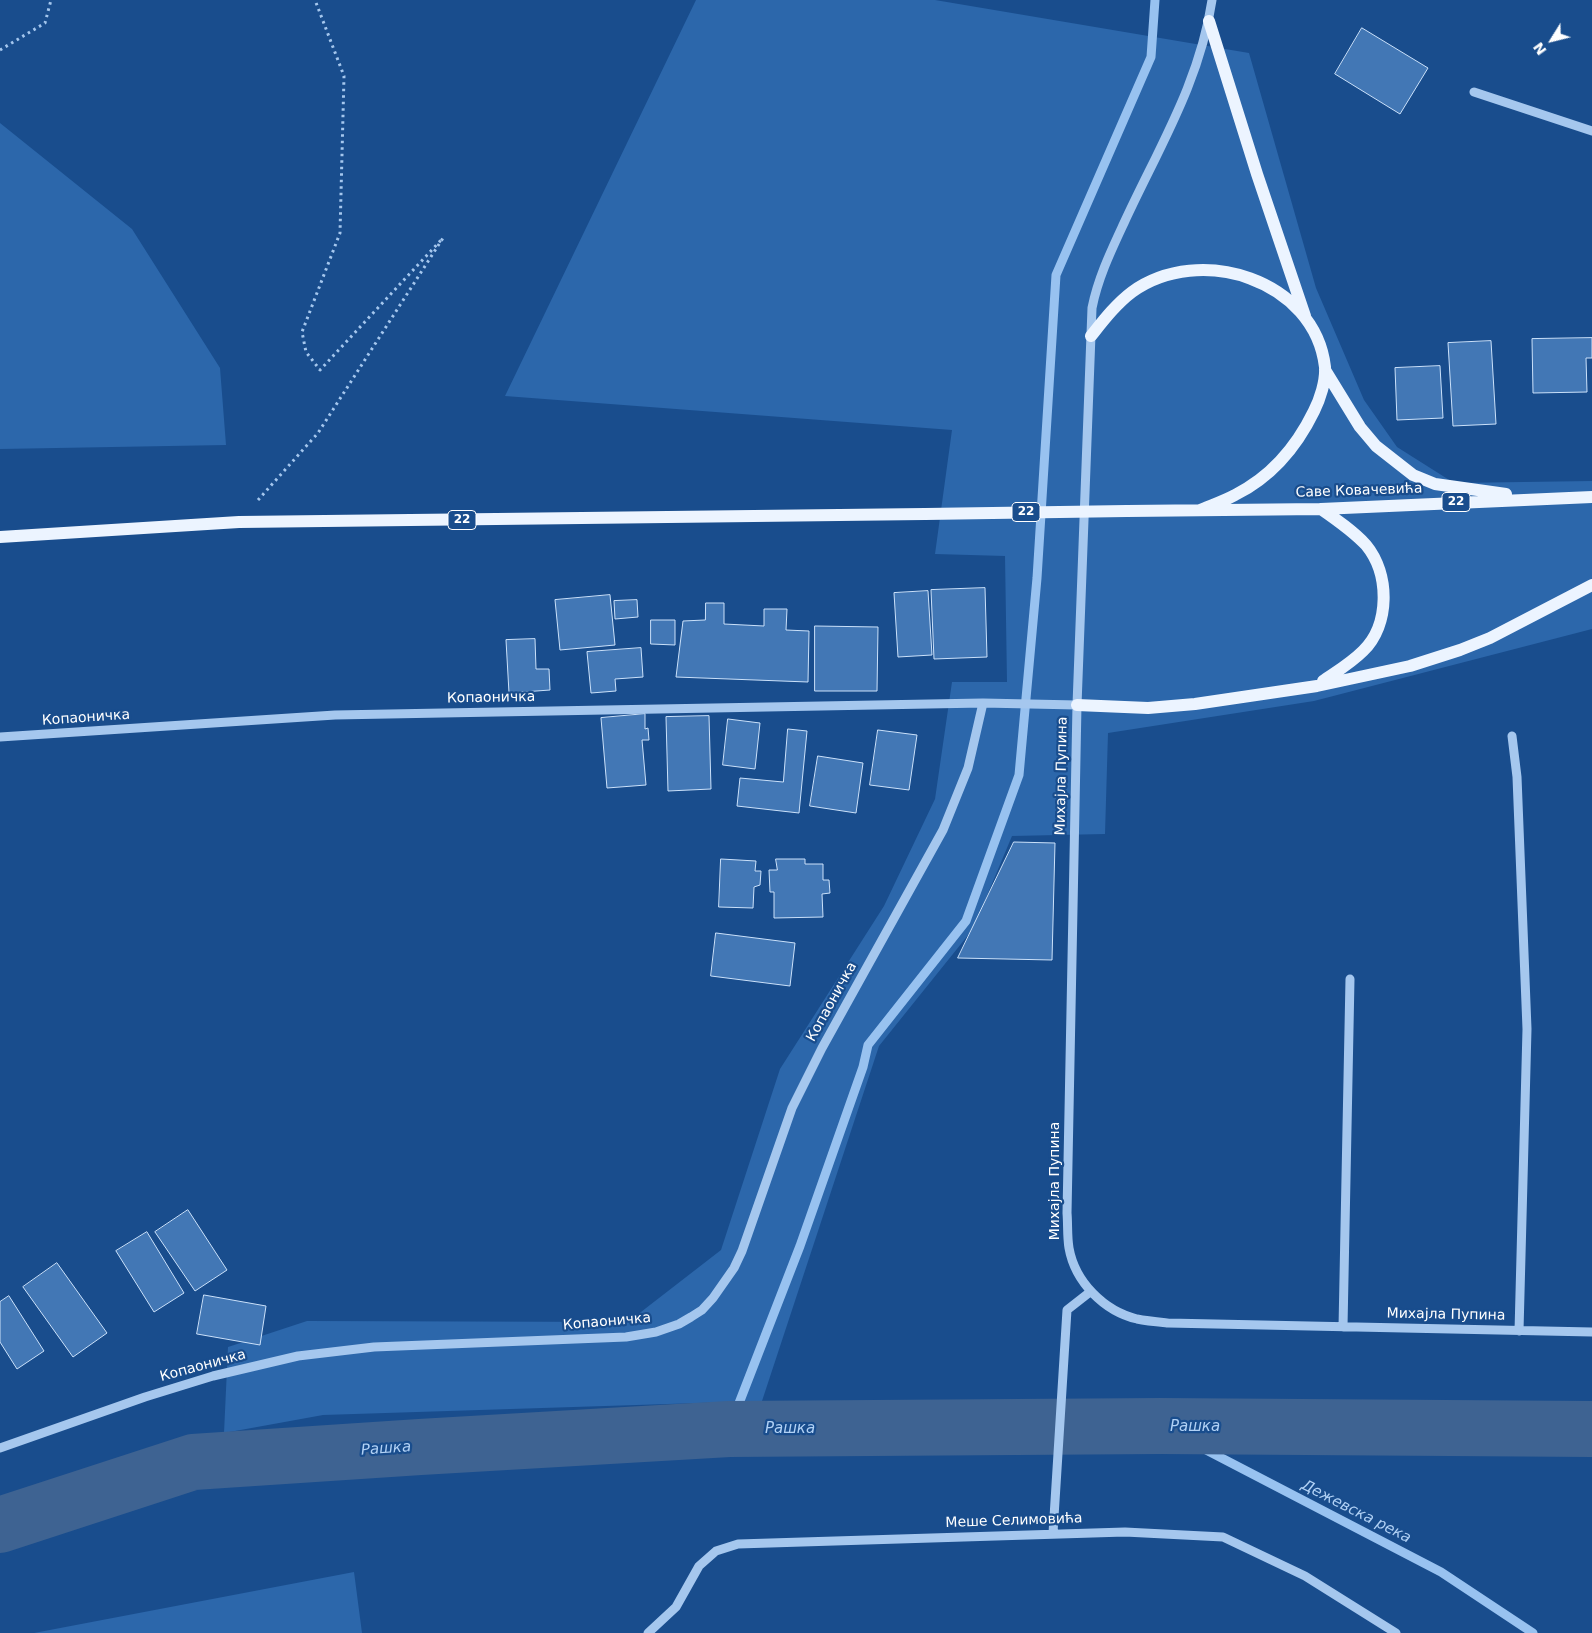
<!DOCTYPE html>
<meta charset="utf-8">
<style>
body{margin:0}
#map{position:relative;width:1592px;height:1633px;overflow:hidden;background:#194d8d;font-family:"DejaVu Sans",sans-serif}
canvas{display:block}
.north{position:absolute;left:1527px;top:15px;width:50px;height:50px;-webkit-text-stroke:4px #194d8d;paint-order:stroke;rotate:234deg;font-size:14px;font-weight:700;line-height:20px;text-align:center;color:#fff}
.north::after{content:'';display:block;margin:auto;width:18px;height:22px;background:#fff;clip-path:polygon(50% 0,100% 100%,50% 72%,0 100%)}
</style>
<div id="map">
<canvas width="1592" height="1633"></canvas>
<div class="north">N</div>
</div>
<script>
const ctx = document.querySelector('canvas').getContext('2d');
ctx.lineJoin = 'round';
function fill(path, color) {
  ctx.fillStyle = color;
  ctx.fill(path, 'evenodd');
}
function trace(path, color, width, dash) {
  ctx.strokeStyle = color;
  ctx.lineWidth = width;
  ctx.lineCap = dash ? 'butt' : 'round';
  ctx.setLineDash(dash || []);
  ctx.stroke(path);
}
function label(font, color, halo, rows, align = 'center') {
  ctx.font = font + ' "DejaVu Sans",sans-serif';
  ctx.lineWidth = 4.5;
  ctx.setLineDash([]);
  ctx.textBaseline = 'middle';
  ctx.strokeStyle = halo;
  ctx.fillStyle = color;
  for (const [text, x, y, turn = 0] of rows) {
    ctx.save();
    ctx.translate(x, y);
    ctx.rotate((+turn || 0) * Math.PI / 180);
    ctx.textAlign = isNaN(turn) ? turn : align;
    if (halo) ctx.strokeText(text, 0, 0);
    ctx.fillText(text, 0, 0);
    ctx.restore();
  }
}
fill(new Path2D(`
 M696,0H935L1249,53L1316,288L1364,400L1397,447L1454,483L1592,481V629L1314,701L1108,733L1105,834L1012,836L973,929L879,1046L762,1401L323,1415L224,1433L228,1347L307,1321L628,1322L721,1250L780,1069L884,906L935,799L952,682H1007L1005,556L935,554L952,430L505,396Z
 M0,123L132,229L220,368L226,445L0,449Z
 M354,1572L362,1633H34Z`), '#2c67ab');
trace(new Path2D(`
 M1160,1426L1441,1572L1533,1633
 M729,1429L800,1246L863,1067L868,1045L966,921L1019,775L1037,578L1056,275L1151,57L1155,0`), '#98c2f0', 9);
trace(new Path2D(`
 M0,1525L193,1462L420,1447L729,1429L1160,1426L1592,1429`), '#3e6392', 56);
const building = new Path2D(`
 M1362,28L1428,68L1400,114L1335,74Z
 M1592,338V358H1586L1587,392L1533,393L1532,339Z
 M1491,341L1496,424L1453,426L1448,343Z
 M1440,366L1443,418L1397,420L1395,368Z
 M985,588L987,657L934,659L931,590Z
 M928,591L932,655L898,657L894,593Z
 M610,595L615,645L560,650L555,600Z
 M637,600L638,617L615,619L614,601Z
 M706,603H724V624L764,626V609H787L786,630L809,631L808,682L676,677L683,621L705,620Z
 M651,620H675V645L651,644Z
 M815,626L878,627L877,691H815Z
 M535,639L536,669H549L550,690L509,693L506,640Z
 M641,648L643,677L615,679L616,691L591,693L587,652Z
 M645,714V729L648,728L649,740H642L646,785L607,788L601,718Z
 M709,716L711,789L668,791L666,717Z
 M728,719L760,723L755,769L723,765Z
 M788,729L807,731L799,813L737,806L740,778L783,782Z
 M878,730L917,735L909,790L870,785Z
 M818,756L863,763L856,813L810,806Z
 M1014,842L1055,843L1052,960L958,958Z
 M721,859L756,861L755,871H761L760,885L754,887L753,908L719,907Z
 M776,859H805V864H823V880H829L830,893L822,894L823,917L774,918V892H770L769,870H777Z
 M716,933L795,943L790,986L711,976Z
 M188,1210L227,1270L195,1291L155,1232Z
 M147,1232L184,1293L154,1312L116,1251Z
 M57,1263L107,1333L73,1357L23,1287Z
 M204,1295L266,1306L260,1345L197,1334Z
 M9,1296L44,1351L17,1369L0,1342V1302Z`);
fill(building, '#4277b5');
trace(building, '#cbe1fa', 1);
trace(new Path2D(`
 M0,50L45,23L51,0
 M258,500L318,433L443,238L320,370L306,352L302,332L340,233L344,76L315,0`), '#a5c7ee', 3, [2.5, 4]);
trace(new Path2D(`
 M1212,0C1200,82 1158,149 1124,223C1111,251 1098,278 1092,308L1077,705L1067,1213C1068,1224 1067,1236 1069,1248C1075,1282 1104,1311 1137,1319C1147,1321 1158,1322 1168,1323L1592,1332
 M1474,92L1592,131
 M1512,736L1517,777L1527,1029L1519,1331
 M0,737L335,715L983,703
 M1343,1327L1350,979
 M0,1448L145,1397L213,1376L298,1356L374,1347L626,1337L656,1332L679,1324L691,1317L702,1310L713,1298L734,1268L742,1251L792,1108L822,1048L943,830L968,768L983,703L1077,705
 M1053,1533L1067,1310L1090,1292
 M648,1633L676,1607L699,1566L716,1551L738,1544L1125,1532L1223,1537L1305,1576L1396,1633`), '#a5c7ee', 9);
trace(new Path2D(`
 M1209,21L1257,174L1305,316
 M1091,336C1103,321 1116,304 1132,292C1200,243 1315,280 1325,367C1326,381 1320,399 1314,411C1297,446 1271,477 1235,495C1224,501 1212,505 1200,510
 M1325,370L1360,427L1376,446L1413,475L1435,484L1506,494
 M1321,509C1337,520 1353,531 1366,545C1390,574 1390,625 1363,651C1351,663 1336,672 1323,681
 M1127,511L1321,509L1592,497
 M0,537L239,522L925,514
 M1077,705L1148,708L1195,704L1317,686L1410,666L1460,650L1490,638L1592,585`), '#ecf4ff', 12);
trace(new Path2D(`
 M925,514L1127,511`), '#ecf4ff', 12);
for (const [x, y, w] of [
 [1456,502,28],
 [1026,512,28],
 [462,520,28]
]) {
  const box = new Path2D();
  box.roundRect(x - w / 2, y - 9.5, w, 19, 4);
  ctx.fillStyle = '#194d8d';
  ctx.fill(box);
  trace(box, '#fff', 1);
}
label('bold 12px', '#fff', null, [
 ["22",1456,502],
 ["22",1026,512],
 ["22",462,520]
]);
label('14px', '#fff', '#194d8d', [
 ["Саве Ковачевића",1359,491,-2],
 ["Копаоничка",491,698,-1],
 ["Копаоничка",86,718,-4],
 ["Михајла Пупина",1062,776,-89],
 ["Копаоничка",832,1002,-61],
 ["Михајла Пупина",1055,1181,-90],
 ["Михајла Пупина",1446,1315,1],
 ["Копаоничка",607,1322,-5],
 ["Копаоничка",203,1366,-15],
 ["Меше Селимовића",1014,1521,-2]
]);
label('italic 15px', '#b1d1f5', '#194d8d', [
 ["Рашка",1195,1427],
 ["Рашка",790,1429],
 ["Рашка",386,1449,-4],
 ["Дежевска река",1356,1512,27]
]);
</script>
